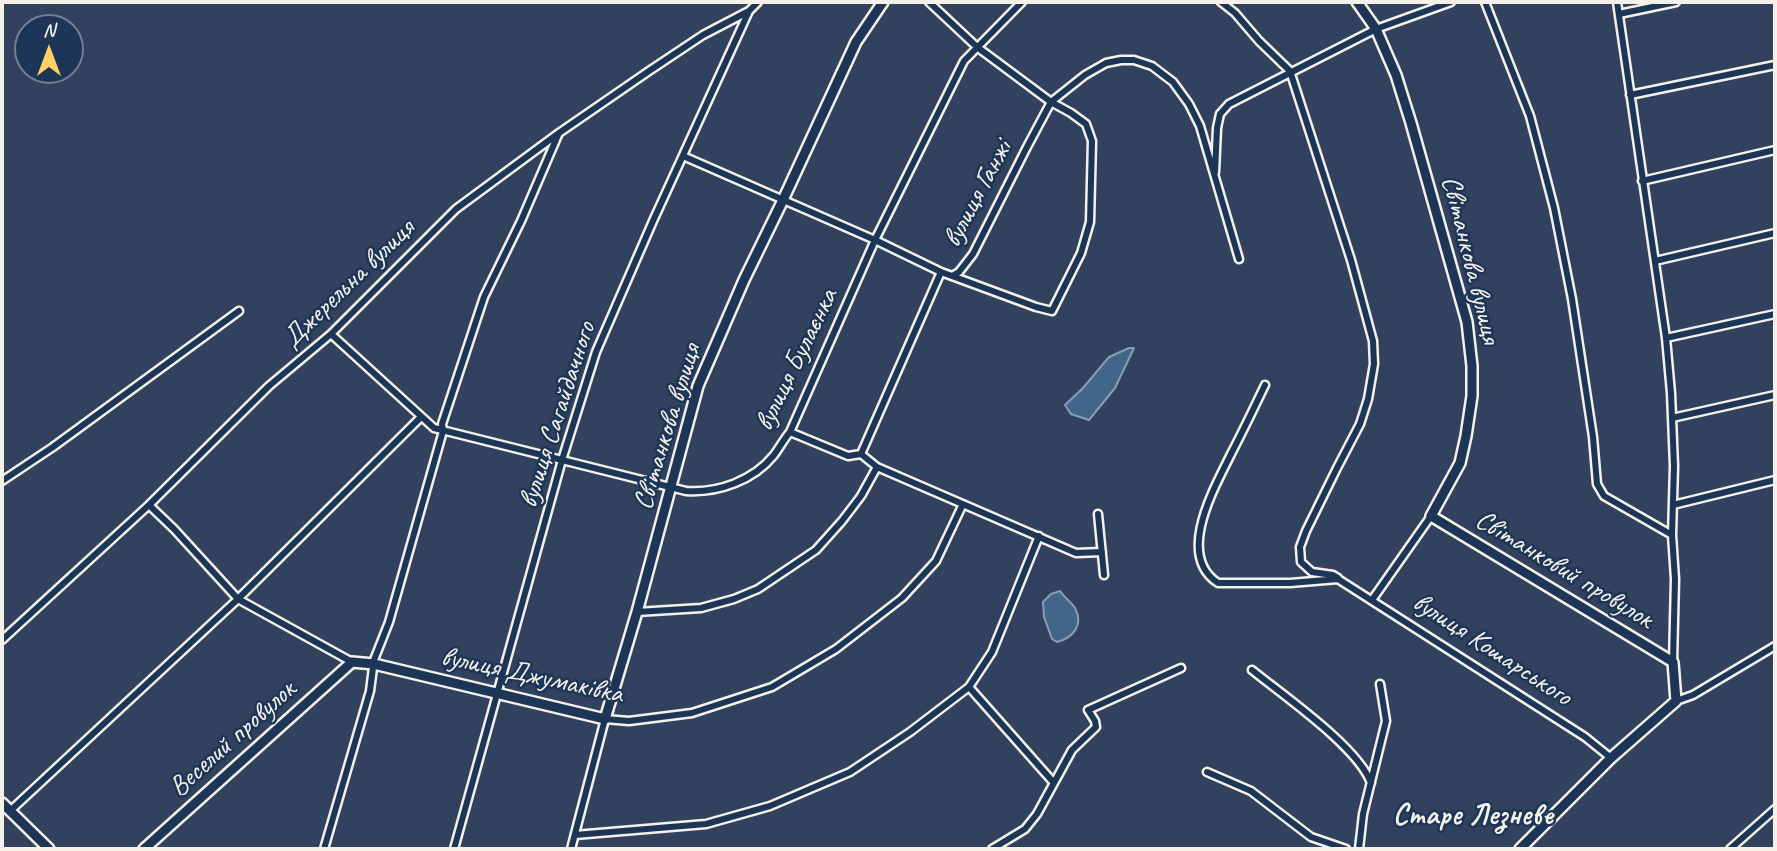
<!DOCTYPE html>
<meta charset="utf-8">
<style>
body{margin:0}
#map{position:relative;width:1777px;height:851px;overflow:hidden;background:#32425e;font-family:Caveat,sans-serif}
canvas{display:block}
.frame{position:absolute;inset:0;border:4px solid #f4f1e8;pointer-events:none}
.north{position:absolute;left:14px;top:14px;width:70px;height:70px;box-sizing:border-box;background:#1d3557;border:2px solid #738091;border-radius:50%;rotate:0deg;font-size:19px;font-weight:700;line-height:28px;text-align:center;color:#f4f1e8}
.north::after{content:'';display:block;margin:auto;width:24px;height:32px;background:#ffd166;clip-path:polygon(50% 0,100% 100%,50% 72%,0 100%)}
</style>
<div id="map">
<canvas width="1777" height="851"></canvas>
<div class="frame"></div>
<div class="north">N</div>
</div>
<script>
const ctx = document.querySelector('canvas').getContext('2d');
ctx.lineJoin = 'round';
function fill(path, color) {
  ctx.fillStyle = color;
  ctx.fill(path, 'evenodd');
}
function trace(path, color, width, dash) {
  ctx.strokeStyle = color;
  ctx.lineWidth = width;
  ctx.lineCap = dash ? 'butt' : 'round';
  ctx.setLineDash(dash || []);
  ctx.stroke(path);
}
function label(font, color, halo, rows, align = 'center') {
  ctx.font = font + ' Caveat,sans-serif';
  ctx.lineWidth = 5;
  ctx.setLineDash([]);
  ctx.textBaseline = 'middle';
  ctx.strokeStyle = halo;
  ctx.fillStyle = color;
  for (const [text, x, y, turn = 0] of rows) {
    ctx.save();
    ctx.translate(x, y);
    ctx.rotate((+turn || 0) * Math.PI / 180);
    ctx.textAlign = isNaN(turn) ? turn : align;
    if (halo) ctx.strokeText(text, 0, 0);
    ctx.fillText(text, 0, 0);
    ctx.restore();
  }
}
const water = new Path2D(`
 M1129,348H1134L1115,388L1089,420L1071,414L1065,405L1083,388L1109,357Z
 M1060,591C1064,597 1071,602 1075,608C1084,625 1073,638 1057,642L1052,639L1044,617L1043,602L1051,594Z`);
fill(water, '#416689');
trace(water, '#899eaf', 2);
const street = new Path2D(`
 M929,2L977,47L1051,102L1071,113L1086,124L1092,141L1090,222L1081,253L1052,311L1036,307L952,276
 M1221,2L1235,13L1259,41L1290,71L1351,260L1373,341L1374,364L1368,399L1360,424L1337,468L1306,531L1300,547L1301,562L1312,572L1333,575L1338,578
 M1485,2L1530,116L1554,208L1572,299L1593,437L1597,484L1604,496L1672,535
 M1617,2L1666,338L1671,393L1674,466L1672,535L1675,579L1673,662
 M1619,14L1676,2
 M1630,95L1775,65
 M683,156L875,240L941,272
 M1215,172L1217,128L1220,114L1229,104L1376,29L1451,2
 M1642,181L1775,150
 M1655,261L1775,233
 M331,334L434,428L686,491C718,493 753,481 774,455C780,447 784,439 790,432L875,240L964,61L1022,2
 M1666,338L1775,314
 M1265,385C1254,408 1243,431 1231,454C1215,487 1175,555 1218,583H1290L1338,579L1585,737L1611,758
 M1672,418L1775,395
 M790,432L848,456L861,454
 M877,467L1076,553L1102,552
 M2,481L53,447L239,311
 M149,505L174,529L238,599L352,662
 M1673,505L1775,480
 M1098,514L1104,575
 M1372,600L1431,516
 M637,612L701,608L734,599L758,589L816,550L842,521L861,496L877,467L861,454L941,272L952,276L959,272L973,254L1027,147L1051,102L1085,75L1106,63L1121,60H1134L1152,66L1173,82L1189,104L1200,126L1239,259
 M2,640L149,505L269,386L331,334L456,209L559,133L649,71L703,35L749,11L758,2
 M1252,670C1284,696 1358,747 1371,783
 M969,687L1054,783
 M1676,701L1693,695L1775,646
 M1207,772L1251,791L1311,837L1346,849
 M10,811L238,599L421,417
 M575,835L706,824L770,806L850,772L910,732L969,687L992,652L1039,536
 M324,849L370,691L374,660L389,622L443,431L442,424L484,297L521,221L558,135
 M454,849L562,460L596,352L653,221L749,11
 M571,849L605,719L629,721L692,713L772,687L836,649L902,598L936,561L963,504
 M992,849L1025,829L1037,814L1072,750L1096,727L1095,721L1088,710L1181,668
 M1359,849L1363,814L1386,721L1380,684
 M1730,849L1775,809`);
const secondary = new Path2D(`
 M1357,2L1376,29L1396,75L1411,123L1467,322L1472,366V396L1466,436L1460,463L1431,516L1673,662L1676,701L1611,758L1520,849
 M2,803L49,849
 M144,849L352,662L374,664L605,719L637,612L698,386L744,280L783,200L856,42L883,2`);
trace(street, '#f4f1e8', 11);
trace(secondary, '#f4f1e8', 14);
trace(street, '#1d3557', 6);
trace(secondary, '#1d3557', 9);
label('28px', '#f4f1e8', '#1d3557', [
 ["вулиця Ганжі",978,194,-62],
 ["Світанкова вулиця",1470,260,76],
 ["Джерельна вулиця",349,284,-44],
 ["вулиця Булаєнка",797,360,-64],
 ["вулиця Сагайдачного",558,415,-72],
 ["Світанкова вулиця",668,427,-73],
 ["Світанковий провулок",1564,570,31],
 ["вулиця Кошарського",1492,650,33],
 ["вулиця Джумаківка",532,676,12],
 ["Веселий провулок",233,739,-42]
]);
label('bold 30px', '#f4f1e8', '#1d3557', [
 ["Старе Лезневе",1473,816]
]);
</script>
